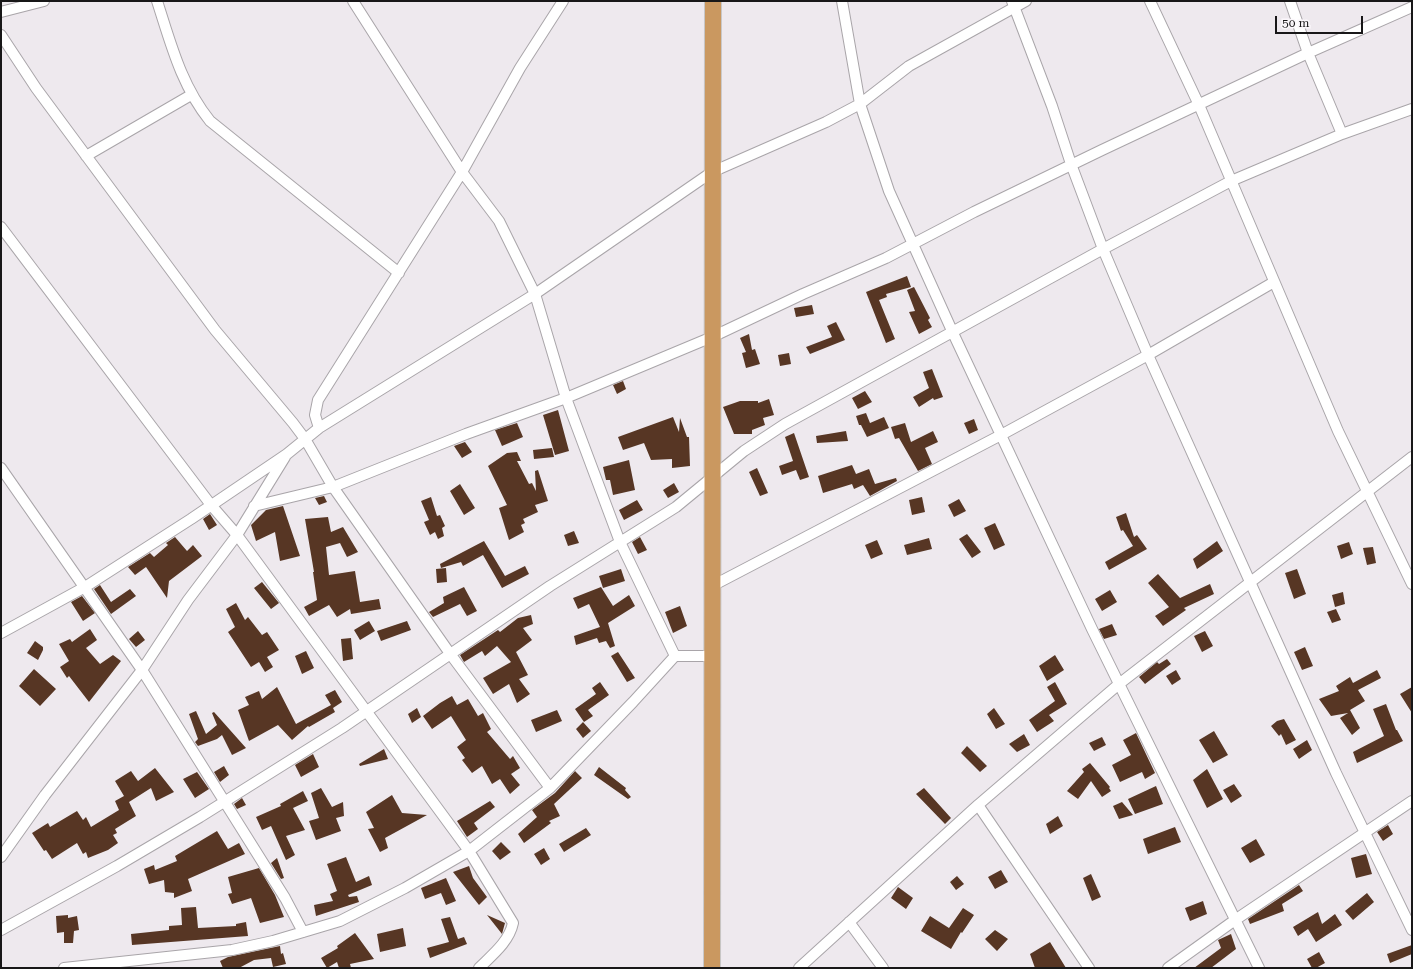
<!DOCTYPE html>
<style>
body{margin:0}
#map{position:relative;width:1413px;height:969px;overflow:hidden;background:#eee9ee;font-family:"Roboto Serif",serif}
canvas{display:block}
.frame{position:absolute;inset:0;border:2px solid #181718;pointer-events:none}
.scale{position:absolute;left:1275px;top:16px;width:88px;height:18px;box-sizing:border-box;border:2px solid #181718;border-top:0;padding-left:5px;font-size:12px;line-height:14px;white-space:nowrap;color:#181718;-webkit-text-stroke:3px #fbf7fb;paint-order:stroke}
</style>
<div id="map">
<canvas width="1413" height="969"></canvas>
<div class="frame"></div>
<div class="scale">50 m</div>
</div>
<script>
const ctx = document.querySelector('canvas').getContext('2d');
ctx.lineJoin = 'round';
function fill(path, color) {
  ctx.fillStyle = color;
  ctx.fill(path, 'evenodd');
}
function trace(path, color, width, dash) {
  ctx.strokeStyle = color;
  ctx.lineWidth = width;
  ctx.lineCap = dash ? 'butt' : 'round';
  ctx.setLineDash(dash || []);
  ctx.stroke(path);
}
fill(new Path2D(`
 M907,276L911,287L886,294L887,297L879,300L895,339L886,343L866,292Z
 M914,287L930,318L928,320L932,327L919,334L909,312L915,311L907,290Z
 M812,305L814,314L796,317L794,308Z
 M836,322L845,340L810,354L806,347L832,337L827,326Z
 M749,334L752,350L755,349L760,364L746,368L742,353L746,352L740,338Z
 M789,353L791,364L780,366L778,355Z
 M932,369L943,397L934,400L933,398L919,407L913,397L929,388L923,372Z
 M623,381L626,389L617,394L613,385Z
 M865,391L872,402L858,409L852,398Z
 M769,399L774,415L763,418L765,425L752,430V434H734L723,407L740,401H758V403Z
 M558,410L569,451L555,455L543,415Z
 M866,413L870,423L884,417L889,428L867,437L861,425H859L856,416Z
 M673,417L679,432L680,418L687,437H689L690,466L672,468V459L651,460L644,443L623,450L618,437Z
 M974,419L978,430L969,434L964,423Z
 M517,423L523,437L502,446L495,430Z
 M905,423L911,442L933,431L938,442L925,448L932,464L918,471L899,438L895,439L891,427Z
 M846,431L848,441L817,443L816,436Z
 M794,433L809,477L800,480L796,470L782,475L779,466L793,461L785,437Z
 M465,442L472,452L462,458L454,446Z
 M552,448L554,457L534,459L533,450Z
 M517,452L521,461H517L529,484L532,483L536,491L535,471L538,470L548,501L535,505L538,512L523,519L525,523L521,525L524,532L509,540L499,508L507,505L488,466L507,453Z
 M629,460L635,490L613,495L610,480H606L603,467Z
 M852,465L856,474L869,469L875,484L896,478L897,481L870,496L863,485L854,489L852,484L823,493L818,476Z
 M757,468L768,493L760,496L749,472Z
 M674,483L679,492L668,498L663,490Z
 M460,484L475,508L464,515L450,491Z
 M324,496L327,502L319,505L315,498Z
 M431,497L437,516L440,515L445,526L442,528L444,536L438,539L435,532L430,535L424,522L429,520L421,501Z
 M922,497L925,512L912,515L909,500Z
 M959,499L966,511L954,517L948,505Z
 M637,500L643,510L624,520L619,510Z
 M283,506L300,556L280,561L275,532L256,541L251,525L266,510Z
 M1126,513L1134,537L1137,535L1147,549L1109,570L1105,562L1133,546L1123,530L1121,531L1116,517Z
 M210,514L217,525L209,530L203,519Z
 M328,517L331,532L343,527L358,552L347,557L340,543L326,547L329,575L355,571L360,602L379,599L381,609L351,614L350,609L337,617L329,605L309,616L304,607L317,600L313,572H314L305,519Z
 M995,523L1005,545L994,550L984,528Z
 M574,531L579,543L568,546L564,535Z
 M967,534L981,552L972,558L959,539Z
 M175,537L187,551L193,545L202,556L169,581L167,598L146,567L135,575L128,567L150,553L154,557L168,545L166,543Z
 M640,537L647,550L638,554L632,542Z
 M929,538L932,549L907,555L904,545Z
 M877,540L883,554L871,559L865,545Z
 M484,541L505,576L525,566L529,574L502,588L483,555L463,566L461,562L441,568L440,564Z
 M1217,541L1223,551L1197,569L1193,559Z
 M1349,542L1353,554L1341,559L1337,546Z
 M1373,547L1376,563L1367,565L1363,548Z
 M446,568L447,582L437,583L436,569Z
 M621,569L625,581L603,588L599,576Z
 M1297,569L1306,594L1294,599L1285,573Z
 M1158,574L1180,598L1210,584L1214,594L1184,608L1186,610L1163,626L1155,616L1169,607L1148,583Z
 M262,582L279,603L271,609L254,588Z
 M100,585L111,602L130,589L136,596L111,614L94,589Z
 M464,587L477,611L467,616L460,604L433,617L429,612L444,603L443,597Z
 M601,587L613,606L629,595L635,606L608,623L615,646L610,648L606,641L599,643L597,638L576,645L574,636L600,627L589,604L578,609L573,598Z
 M1110,590L1117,602L1102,611L1095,599Z
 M1343,592L1345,604L1335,607L1332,595Z
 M82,596L95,613L83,621L71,602Z
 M236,603L245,620L248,617L262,635L267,632L279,650L267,657L273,667L265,672L259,662L251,667L228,632L235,627L226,609Z
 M680,606L687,626L673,633L665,612Z
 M1336,609L1341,620L1332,623L1327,612Z
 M531,615L533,624L523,628L532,640L516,652L528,675L519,679L530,694L517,703L509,684L493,694L483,678L511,662L497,646L485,656L482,651L464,662L460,655L498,630L500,632L518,618Z
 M369,621L375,631L360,640L354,630Z
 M407,621L411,630L381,641L377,631Z
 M1112,624L1117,635L1104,639L1099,629Z
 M90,629L97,640L86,648L100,664L113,655L121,661L89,702L69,676L67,678L60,667L69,661L59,644L70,639L72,642Z
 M138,631L145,640L136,647L129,639Z
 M1205,631L1213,646L1202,652L1194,636Z
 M351,638L353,659L343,661L341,639Z
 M35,641L43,647V650L38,660L27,653Z
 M1305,647L1313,666L1302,670L1294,652Z
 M306,651L314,668L302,674L295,656Z
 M618,652L635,678L627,682L611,656Z
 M1055,655L1064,670L1047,681L1039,666Z
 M1167,659L1171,664L1145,684L1139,677L1157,662L1159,664Z
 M34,669L56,689L40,706L19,686Z
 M1176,670L1181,679L1172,685L1166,676Z
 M1377,670L1381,678L1358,690L1365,701L1350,710L1360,728L1352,735L1340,718L1348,713L1331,716L1319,699L1339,691L1336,686L1350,677L1353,683Z
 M600,682L609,695L588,710L593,716L584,722L575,709L596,694L592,688Z
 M1055,682L1067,704L1049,715L1054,721L1037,732L1029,720L1055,701L1047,687Z
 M277,687L296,724L331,705L325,695L335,690L342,702L333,708L335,712L309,727L308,726L292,740L278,725L249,741L238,710L249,705L245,697L259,691L262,699Z
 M1412,687V713L1400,694Z
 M452,696L457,705L468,699L478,716L483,713L491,729L487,732L510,759L513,756L520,768L511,774L520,785L510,794L500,779L492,784L482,766L472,773L462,760L465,758L457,747L466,740L451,716L432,729L423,716L440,703Z
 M1386,704L1396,730H1397L1403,741L1357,763L1353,752L1384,736L1373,709Z
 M417,708L421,717L412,723L408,714Z
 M994,708L1005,724L996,729L987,714Z
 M557,710L562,721L536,732L531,720Z
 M196,711L206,734L217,725L212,713L214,712L246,748L232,755L222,735L217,739L198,746L195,742L198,739L189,714Z
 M1284,719L1296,740L1286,745L1281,734L1279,736L1271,726L1277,721Z
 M583,722L591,731L583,738L576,729Z
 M1214,731L1228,755L1213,763L1199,740Z
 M1136,733L1155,773L1145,779L1142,772L1120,782L1112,765L1131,755L1123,740Z
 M1024,734L1030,745L1017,752L1009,744Z
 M1102,737L1106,745L1094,751L1089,743Z
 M1307,740L1312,750L1299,759L1293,749Z
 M967,746L987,766L980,772L961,753Z
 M384,749L388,759L360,766L359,764Z
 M313,754L319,767L301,777L295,765Z
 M1090,763L1110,787L1109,788L1111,791L1102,797L1091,781L1078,799L1067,791L1084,772L1082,769Z
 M224,766L229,775L220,782L214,772Z
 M599,767L626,788L625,790L631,797L628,799L594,775Z
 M155,768L174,792L156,801L151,788L129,802L136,816L115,829L117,833L113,835L118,843L108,850L88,858L86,852L83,854L77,843L52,859L46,850L44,851L32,833L48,823L50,827L77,811L83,820L86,817L91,827L119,810L115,801L124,796L115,781L131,771L138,781Z
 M1207,769L1223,799L1207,808L1193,780Z
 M575,771L582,778L554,804L560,816L549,821L551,823L524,843L518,834L537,817L532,810L555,793Z
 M197,772L209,789L195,798L183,779Z
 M1234,784L1242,796L1231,803L1223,790Z
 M1156,786L1163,804L1135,814L1128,799Z
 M321,788L332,807L343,802L344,816L336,818L341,831L316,840L309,821L319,818L311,793Z
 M924,788L951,818L945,824L916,794Z
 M303,791L308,801L293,808L305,830L286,836L295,855L286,860L271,826L262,830L256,817L281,806L280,804Z
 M392,795L402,813L427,815L385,838L388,848L380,852L368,829L374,828L366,812Z
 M242,798L246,805L237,809L234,804Z
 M490,801L495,807L474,823L478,829L467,837L457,821Z
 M1122,802L1133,815L1119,819L1113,806Z
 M1058,816L1063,826L1050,834L1046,824Z
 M1388,825L1393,834L1383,841L1377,832Z
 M1175,827L1181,842L1148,854L1143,839Z
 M586,828L591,835L564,852L559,844Z
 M217,831L228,849L239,843L245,854L188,879L192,891L174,898V893L165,892L164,880L149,884L144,869L154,865L155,870L177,861L175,856Z
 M1256,839L1265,855L1250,863L1241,848Z
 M501,842L511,852L500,860L492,851Z
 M544,848L550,859L541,865L534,854Z
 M1366,854L1372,874L1356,878L1351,858Z
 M346,857L356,882L369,876L372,885L348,895L349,897L357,896L359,902L316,916L314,905L333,901L330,894L337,891L327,864Z
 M277,858L284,878L281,879L271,863Z
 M469,866L473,878L487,897L479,905L453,872Z
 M259,868L275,895L284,917L260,923L251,898L232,904L228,894L232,893L228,877Z
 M1001,870L1008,882L995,889L988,877Z
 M1091,874L1101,897L1092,901L1083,878Z
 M957,876L964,884L956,890L950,882Z
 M446,878L456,901L446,905L441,893L425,899L421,888Z
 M1299,885L1303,891L1282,904L1284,911L1250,924L1248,919Z
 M898,887L913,898L906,909L891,898Z
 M1367,893L1374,902L1353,920L1345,911Z
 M1203,901L1207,914L1190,921L1185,908Z
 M196,907L198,928L236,926V924L246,922L248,936L132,945L131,934L169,930V926L182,925L181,908Z
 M963,908L974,915L962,933L961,932L951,949L921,931L930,916L949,928Z
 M1318,912L1322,924L1335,914L1342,925L1316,942L1308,929L1298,936L1293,927Z
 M68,915V918L77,916L79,930L74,931L73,943H64V932L57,933L56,916Z
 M487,915L505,923L502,934Z
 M450,917L458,939L464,937L467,944L430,958L427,948L449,942L441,919Z
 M403,928L406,946L380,952L377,934Z
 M995,930L1008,939L997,951L985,939Z
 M355,933L374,959L350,964L351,968H339L337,962L327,968L321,958L338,948L337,946Z
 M1231,934L1236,949L1211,968H1194L1221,948L1218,940Z
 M1050,942L1066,968H1035L1030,954Z
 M1412,945V954L1390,963L1387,954Z
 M280,946L281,954L283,953L286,964L273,967L271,958L254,960L239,968H223L220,961L228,957Z
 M1319,952L1325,963L1316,968H1312L1307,959Z`), '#573624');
const minor = new Path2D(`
 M157,1C171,44 181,85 210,121L399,273
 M353,1L462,172L499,221L535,294L566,398L620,542L675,656H713
 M842,1L860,104L889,191L953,333L1092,629L1259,968
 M1012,1L1052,106L1071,164L1103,249L1148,355L1336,773L1412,930
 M1150,1L1199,105L1338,431L1412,584
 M1290,1L1308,53L1342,134
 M1,12L44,1
 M1,35L36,88L215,330L293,423L305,439L333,487L451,655L550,788
 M86,156L191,95
 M1,227L211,505L237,535L469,851L513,923C509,942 492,955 479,968
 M319,428L315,415L318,400L462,172L520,68L563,1
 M1,468L142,670L285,898L303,932
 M254,506L333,487L466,434L566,398L712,337L803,294L886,258L974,212L1102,150L1308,53L1412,7
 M712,586L1001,435L1148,355L1274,282
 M1,633L85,587L191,519L287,454L319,428L535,294L712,172L826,122L860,104L909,66L1026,1
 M978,805L1089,968
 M1,857L45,795L142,670L188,600L237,535L285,457
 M849,922L883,968
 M1,930L117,866L200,817L342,728L550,586L676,507L744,451L785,424L1103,249L1231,181L1342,134L1412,109
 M64,968L232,950L273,941L340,921L405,888L469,851L550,788L633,702L675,656
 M799,968L978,805L1119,684L1412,457
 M1168,968L1235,920L1412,801`);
const trunk = new Path2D(`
 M712,968L713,1`);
trace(minor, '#a9a5a9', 12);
trace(trunk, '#c8c7c8', 18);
trace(minor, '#fff', 10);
trace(trunk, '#ca9860', 16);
</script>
